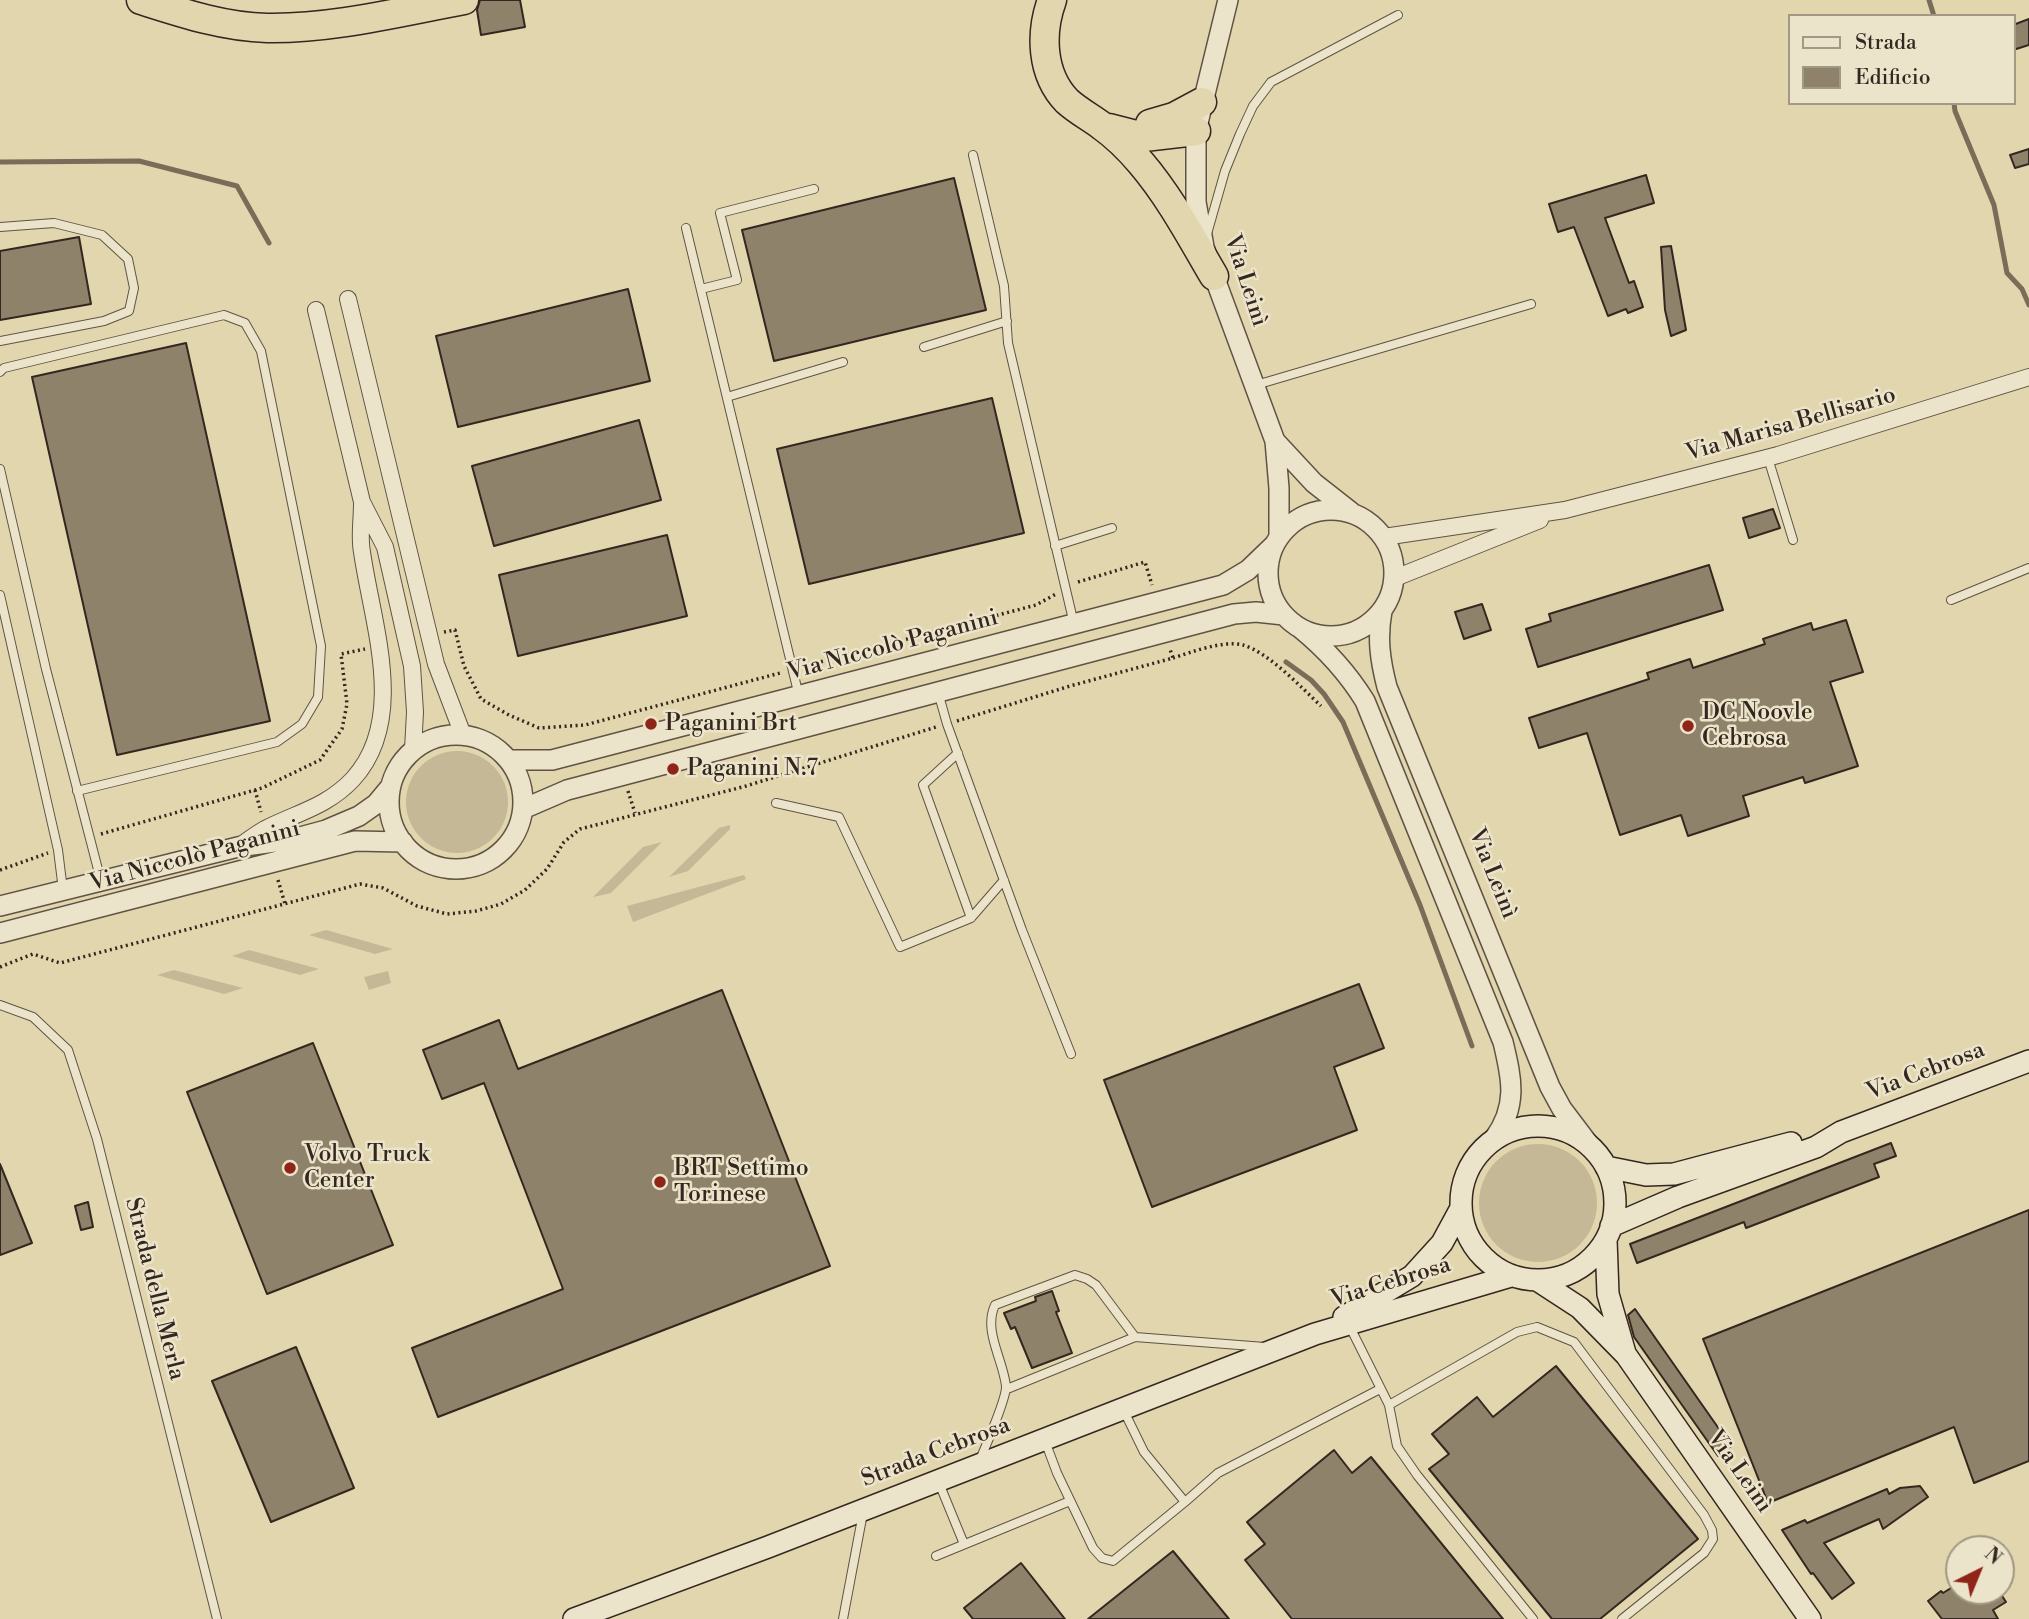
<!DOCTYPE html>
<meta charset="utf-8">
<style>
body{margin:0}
#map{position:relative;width:2029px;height:1619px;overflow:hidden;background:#e2d6ae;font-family:"Libre Bodoni",serif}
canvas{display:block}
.legend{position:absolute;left:1788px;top:14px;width:228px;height:91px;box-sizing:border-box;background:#ece4ca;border:2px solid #a29886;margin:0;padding:9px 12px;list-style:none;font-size:21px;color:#342720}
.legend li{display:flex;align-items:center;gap:14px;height:35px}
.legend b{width:35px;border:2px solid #a29886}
.north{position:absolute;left:1945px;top:1535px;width:70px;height:70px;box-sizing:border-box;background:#ece4ca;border:2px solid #a29886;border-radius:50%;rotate:43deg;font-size:19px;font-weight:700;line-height:28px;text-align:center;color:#342720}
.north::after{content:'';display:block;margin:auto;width:24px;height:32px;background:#8f2418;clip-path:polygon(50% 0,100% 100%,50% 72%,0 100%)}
</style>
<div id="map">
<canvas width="2029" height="1619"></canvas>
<ul class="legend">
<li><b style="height:9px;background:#ece4ca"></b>Strada</li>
<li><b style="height:19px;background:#8e826a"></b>Edificio</li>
</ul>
<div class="north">N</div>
</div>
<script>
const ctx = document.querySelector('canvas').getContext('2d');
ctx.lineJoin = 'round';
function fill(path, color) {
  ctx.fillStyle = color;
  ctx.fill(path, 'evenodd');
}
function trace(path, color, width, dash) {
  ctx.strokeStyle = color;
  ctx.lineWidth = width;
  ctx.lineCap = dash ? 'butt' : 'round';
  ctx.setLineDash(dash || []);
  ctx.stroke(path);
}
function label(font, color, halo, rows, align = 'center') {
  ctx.font = font + ' "Libre Bodoni",serif';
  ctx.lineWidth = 5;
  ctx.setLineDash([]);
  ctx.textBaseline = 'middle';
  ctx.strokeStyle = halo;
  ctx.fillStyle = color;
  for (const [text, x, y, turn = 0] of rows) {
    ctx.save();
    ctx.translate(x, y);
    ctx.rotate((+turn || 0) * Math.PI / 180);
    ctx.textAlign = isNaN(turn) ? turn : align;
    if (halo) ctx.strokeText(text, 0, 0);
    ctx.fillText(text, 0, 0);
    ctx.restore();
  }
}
fill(new Path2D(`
 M406 802a51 51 0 1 1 102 0a51 51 0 1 1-102 0Z
 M730,825V829L688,871L669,877L719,828Z
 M662,842L611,893L593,897L643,847Z
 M744,875L746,879L633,922L627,906Z
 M326,930L393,949L375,954L309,935Z
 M249,950L319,969L300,975L232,956Z
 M174,970L243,988L224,994L157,975Z
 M388,971L391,983L369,990L364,977Z
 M1479 1203a59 59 0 1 1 118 0a59 59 0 1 1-118 0Z`), '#c4b896');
trace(new Path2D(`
 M1929,0L1934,16
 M1954,103L1955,111L1994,205L2007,273L2022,289L2029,305
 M0,162L139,161L237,186L269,243
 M1286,662L1311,680L1324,694L1343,722L1420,905L1472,1046`), '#796c58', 5);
const building = new Path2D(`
 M480,0H520L525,27L481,35L477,10Z
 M2029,19V45L2013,50V25Z
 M2029,149V164L2015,168L2010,155Z
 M1646,175L1654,203L1605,218L1629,283L1634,281L1643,307L1628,313L1626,309L1608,316L1574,227L1558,232L1549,204Z
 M954,178L986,310L774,361L742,230Z
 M79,237L91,304L0,320V251Z
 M1671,246L1686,330L1671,336L1665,310L1661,247Z
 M628,289L650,381L458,427L436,336Z
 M186,343L270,721L117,755L32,377Z
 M992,398L1024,533L809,584L777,449Z
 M639,420L661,500L494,546L472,466Z
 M1773,509L1780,528L1749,538L1743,518Z
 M667,535L687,616L518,656L499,575Z
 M1709,565L1723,610L1538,667L1526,629L1551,621L1549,614Z
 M1482,604L1491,630L1464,639L1455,612Z
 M1846,620L1863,672L1830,682L1858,766L1805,783L1803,777L1743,796L1749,816L1688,836L1681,815L1620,835L1587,733L1539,748L1529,718L1649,679L1647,673L1690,659L1693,668L1765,644L1763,639L1811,623L1813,630Z
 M1359,984L1384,1048L1334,1067L1357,1130L1152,1207L1104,1080Z
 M722,990L830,1266L438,1417L412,1348L563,1289L484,1083L442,1099L423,1050L499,1020L518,1069Z
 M313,1043L393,1245L267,1294L187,1092Z
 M1891,1143L1896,1156L1874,1164L1879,1177L1746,1228L1744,1222L1637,1263L1630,1244Z
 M0,1164L32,1243L0,1255Z
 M88,1202L93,1227L81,1230L75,1206Z
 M2029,1210V1461L1974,1483L1954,1427L1768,1503L1703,1339Z
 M1052,1291L1059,1311L1056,1312L1072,1353L1032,1368L1015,1327L1011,1329L1004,1313L1036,1301L1035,1297Z
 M1635,1309L1731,1446L1718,1456L1634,1337L1628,1315Z
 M296,1347L354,1488L271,1522L212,1381Z
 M1556,1366L1698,1539L1600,1619H1552L1429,1469L1449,1454L1432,1434L1477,1397L1493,1417Z
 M1334,1450L1352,1473L1371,1457L1503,1619H1292L1245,1560L1265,1544L1247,1522Z
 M1920,1486L1928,1497L1883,1529L1879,1519L1824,1543L1854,1583L1832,1599L1813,1573L1811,1574L1782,1530L1805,1520L1807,1523L1887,1489L1889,1494L1900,1488Z
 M1173,1551L1229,1619H1088Z
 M1021,1563L1065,1619H973L964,1608Z
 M1959,1583V1591H1999L2006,1602L1993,1610L1998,1619H1942L1928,1601L1941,1591L1943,1593Z`);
fill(building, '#8e826a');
trace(building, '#342720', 2);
const service = new Path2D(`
 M973,155L1004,286L1008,343L1074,624
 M0,227L54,223L102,235L128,259L134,288L129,311L104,321L0,341
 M686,228L799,696
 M1207,234L1225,171L1240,134L1253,106L1271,82L1398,15
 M701,289L737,280L720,213L814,189
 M924,347L1007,321
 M0,372L4,368L224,315L245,323L261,351L321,646L318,697L302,724L277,742L77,791
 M1256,385L1531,304
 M727,397L843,362
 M1768,458L1793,540
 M0,469L46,669L101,881
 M1055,546L1112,528
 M0,595L58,850L63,890
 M1951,600L2029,568
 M938,692L947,724L1022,930L1071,1054
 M776,803L839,817L900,947L971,918L923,785L958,753
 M971,918L1004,880
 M0,1005L33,1017L68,1050L97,1139L217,1619
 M1350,1327L1389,1405L1517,1332L1537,1327L1574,1342L1704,1515L1712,1530L1713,1539L1704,1553L1622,1619
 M1007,1389L1135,1337
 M1389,1405L1397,1446L1417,1475L1533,1619
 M1123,1409L1144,1452L1185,1502L1218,1473L1380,1389
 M1045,1441L1057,1473L1093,1548L1102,1558L1113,1561L1185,1502
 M980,1460C986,1445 1007,1398 1006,1386C1003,1359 983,1331 995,1305L1075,1275L1087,1279L1096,1285L1135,1337L1265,1347
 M939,1483L964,1544
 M936,1556L1070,1501
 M843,1619L863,1513`);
const minor = new Path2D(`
 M348,299L436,664L463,735
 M316,310L362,502L385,547L412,666L415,712L413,750
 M1384,537L1565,510L1778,455L2029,377
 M1395,578L1540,520
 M238,847C247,841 256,834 265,829C296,813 327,807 353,779C408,719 372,623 362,552C359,537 362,520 362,504`);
const tertiary = new Path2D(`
 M1228,0L1196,131V202L1204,247L1214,276L1275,441L1279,488V537
 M1275,441L1314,483L1351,512
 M1268 573a63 63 0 1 1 126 0a63 63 0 1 1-126 0Z
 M1382,611C1377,638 1380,660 1387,687L1550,1087L1562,1109L1590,1146
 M1300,628C1327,650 1347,672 1365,701L1503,1042C1512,1079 1518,1106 1494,1139
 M389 802a67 67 0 1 1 134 0a67 67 0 1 1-134 0Z
 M509,760H552L1223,585L1248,570L1275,544
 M523,809L567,790L1234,614L1256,612L1284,615
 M0,906L238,847L289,840L326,830L359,816L376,804L391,786
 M0,933L355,841L403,842`);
const secondary = new Path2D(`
 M1461 1203a77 77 0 1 1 154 0a77 77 0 1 1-154 0Z
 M1606,1167L1646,1175L1674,1174L1791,1143
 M1611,1226L1678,1197L1816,1147L1841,1132L2029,1061
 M1606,1240L1608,1294L1625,1353
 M1537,1280L1580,1308L1626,1355L1810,1619
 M1344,1317L1412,1276L1442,1243L1461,1208
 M574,1619L768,1547L1315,1334L1511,1276`);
const motorway = new Path2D(`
 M141,0C182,13 224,27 267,28C333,29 399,12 464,0
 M1052,0C1040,33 1041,74 1067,101C1078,111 1090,117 1102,126C1116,136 1130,150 1141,163C1170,197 1191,237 1214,276
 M1150,124L1174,117L1202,102
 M1109,128L1144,137L1196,131`);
trace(service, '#605344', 10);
trace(minor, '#605344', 18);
trace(tertiary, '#605344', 22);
trace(secondary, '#342720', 24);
trace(motorway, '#342720', 31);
trace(new Path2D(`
 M1078,582L1145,562L1152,585
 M444,632L455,630L464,666L481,699L509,715L539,728L585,725L780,673
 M1173,658C1192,652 1223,640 1243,645C1268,652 1302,688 1321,706
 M805,666L1036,605L1056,594
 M957,721L1070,686L1173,658L1170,649
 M255,790L261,812
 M628,791L635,813
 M101,834L262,788L320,760L342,729L347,704L341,654L365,649
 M0,870L48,853
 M278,880L285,904
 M0,967L33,954L60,963L360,884L383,888L417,906L447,914L476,911L501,904L525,890L547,869L564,842L580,829L746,786L936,727`), '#342720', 3.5, [2, 3.5]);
trace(service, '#ece4ca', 8);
trace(minor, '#ece4ca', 16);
trace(tertiary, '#ece4ca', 19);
trace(secondary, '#ece4ca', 21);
trace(motorway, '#e2d6ae', 28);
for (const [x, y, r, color] of [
 [651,724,7,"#8f2418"],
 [1688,726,7,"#8f2418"],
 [673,769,7,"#8f2418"],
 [290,1168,7,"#8f2418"],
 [660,1182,7,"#8f2418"]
]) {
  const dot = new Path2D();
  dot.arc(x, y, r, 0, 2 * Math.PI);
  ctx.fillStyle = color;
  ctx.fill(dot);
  trace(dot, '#ece4ca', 2.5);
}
label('23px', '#342720', '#ece4ca', [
 ["Via Leinì",1245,281,72],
 ["Via Marisa Bellisario",1791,425,-16],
 ["Via Niccolò Paganini",893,646,-15],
 ["Via Niccolò Paganini",195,857,-15],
 ["Via Leinì",1492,874,68],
 ["Via Cebrosa",1926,1072,-21],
 ["Via Cebrosa",1391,1283,-17],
 ["Strada della Merla",154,1289,76],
 ["Strada Cebrosa",936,1453,-21],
 ["Via Leinì",1739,1472,55]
]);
label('23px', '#342720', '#ece4ca', [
 ["DC Noovle",1702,713],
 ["Cebrosa",1702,739],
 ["Paganini Brt",665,724],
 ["Paganini N.7",687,769],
 ["Volvo Truck",304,1155],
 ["Center",304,1181],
 ["BRT Settimo",674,1169],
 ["Torinese",674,1195]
], 'left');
</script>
